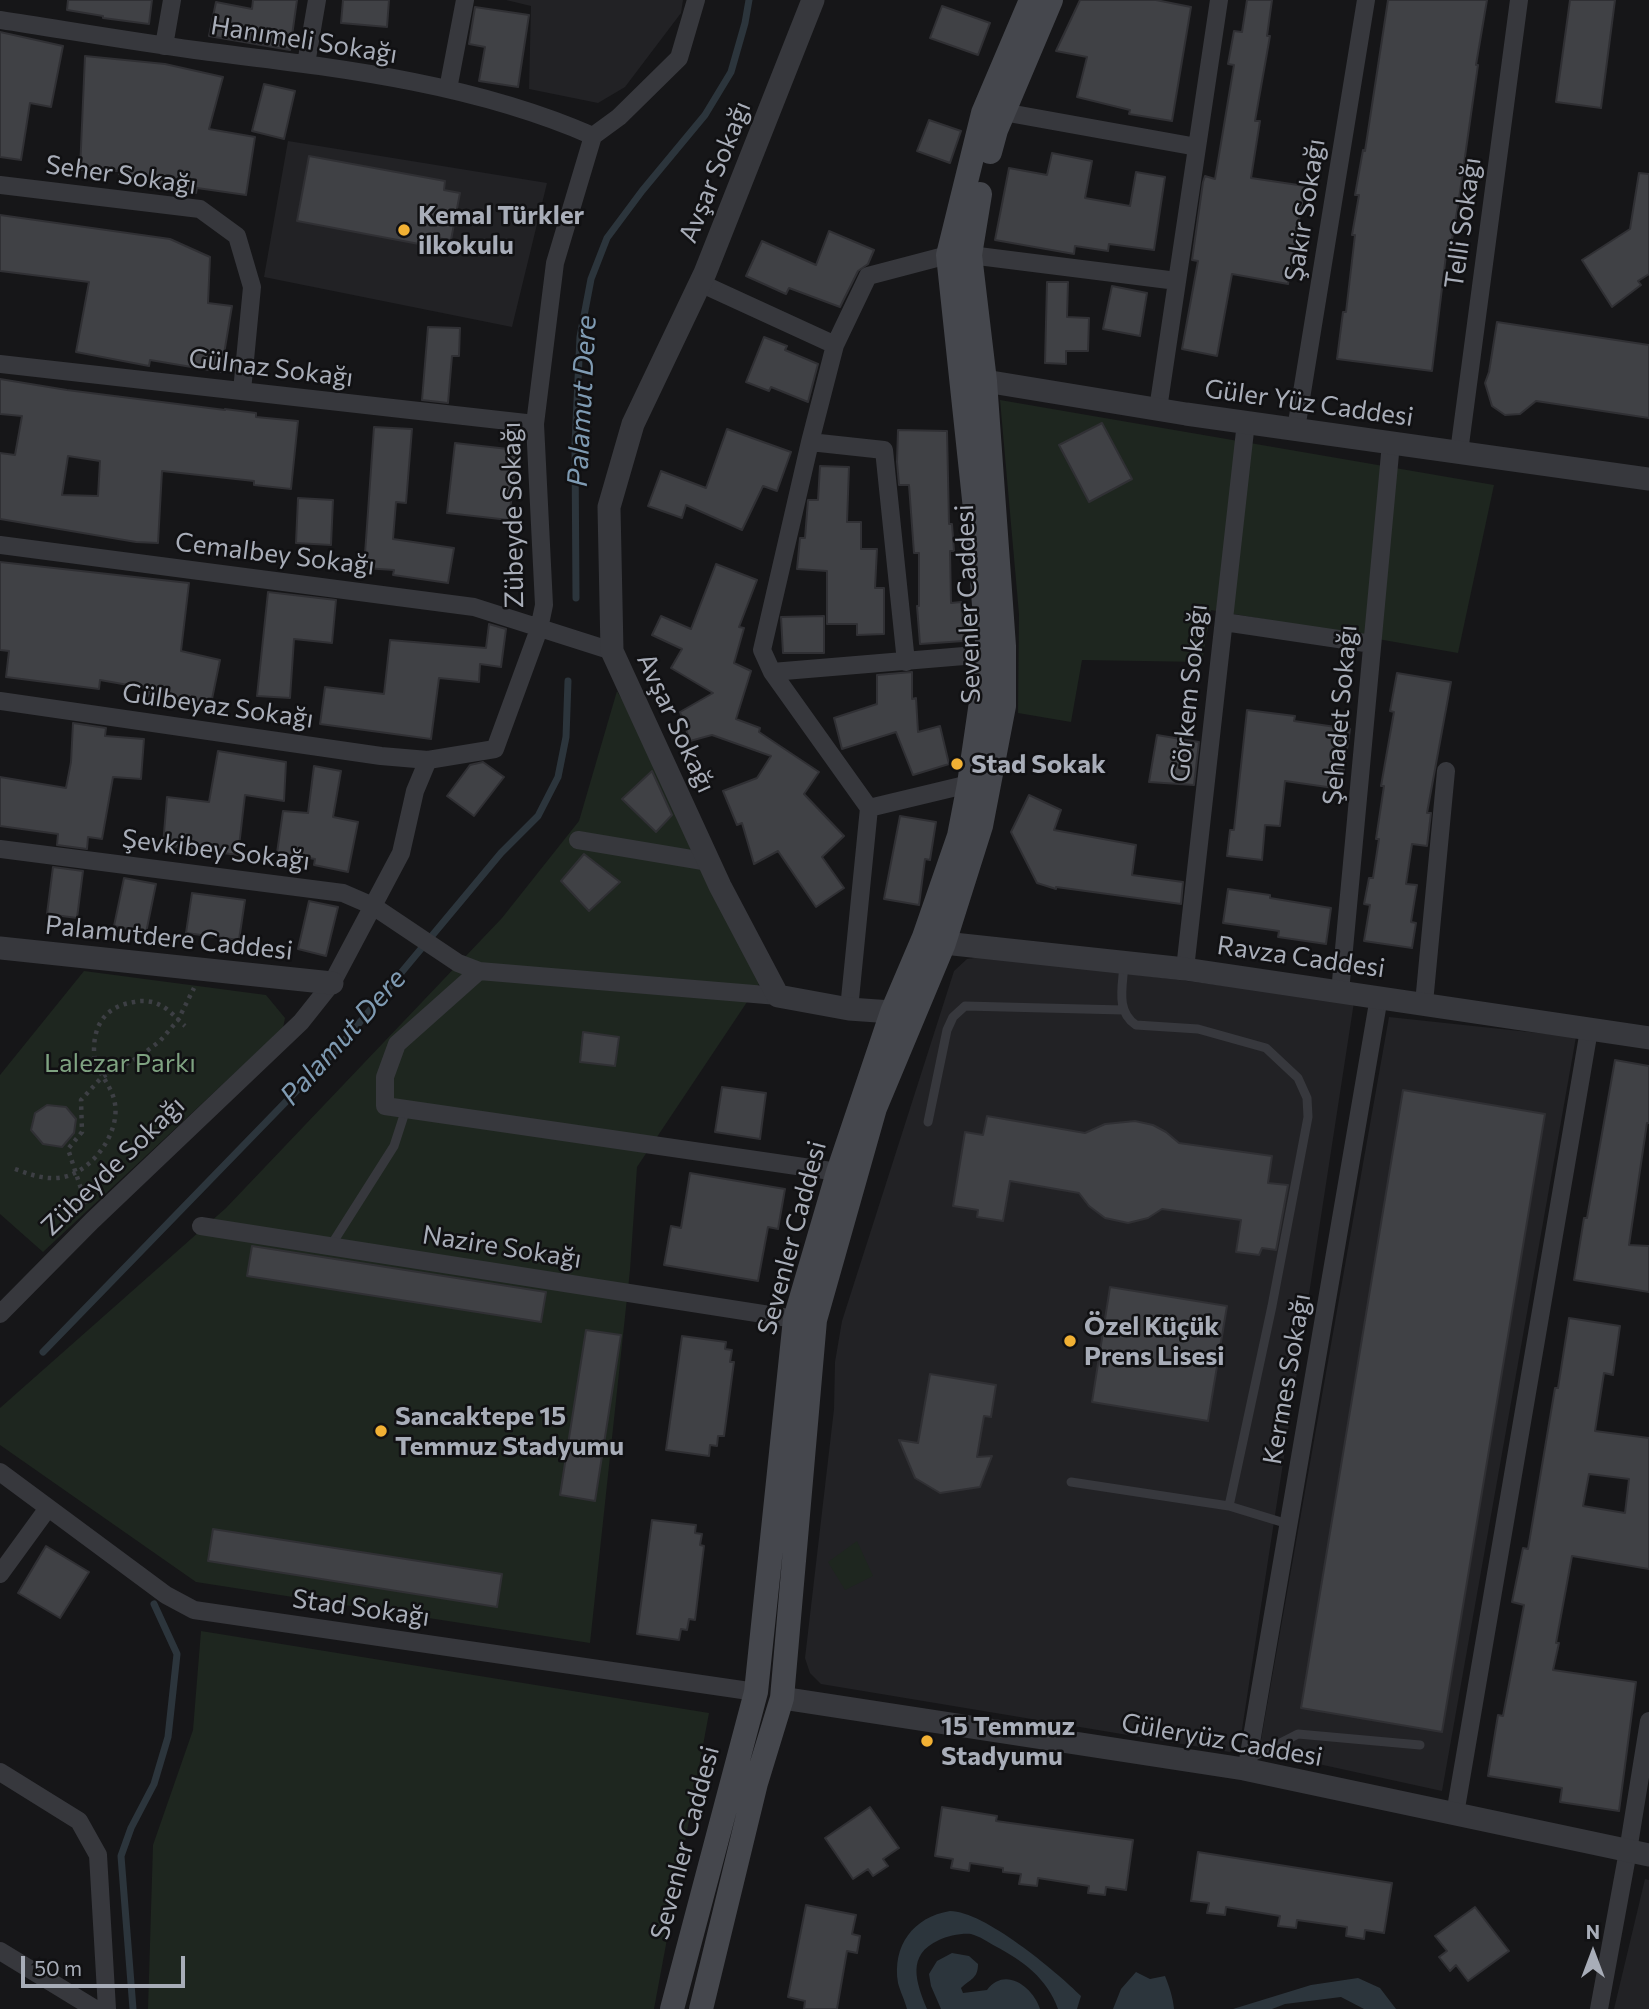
<!DOCTYPE html>
<meta charset="utf-8">
<style>
body{margin:0}
#map{position:relative;width:1649px;height:2009px;overflow:hidden;background:#161618;font-family:Commissioner,sans-serif}
canvas{display:block}
.north{position:absolute;left:1558px;top:1918px;width:70px;height:70px;-webkit-text-stroke:5px #111113;paint-order:stroke;rotate:0deg;font-size:19px;font-weight:700;line-height:28px;text-align:center;color:#a8adb8}
.north::after{content:'';display:block;margin:auto;width:24px;height:32px;background:#a8adb8;clip-path:polygon(50% 0,100% 100%,50% 72%,0 100%)}
.scale{position:absolute;left:21px;top:1956px;width:164px;height:32px;box-sizing:border-box;border:4px solid #a8adb8;border-top:0;padding-left:9px;font-size:21px;line-height:24px;white-space:nowrap;color:#a8adb8;-webkit-text-stroke:5px #111113;paint-order:stroke}
</style>
<div id="map">
<canvas width="1649" height="2009"></canvas>
<div class="north">N</div>
<div class="scale">50 m</div>
</div>
<script>
const ctx = document.querySelector('canvas').getContext('2d');
ctx.lineJoin = 'round';
function fill(path, color) {
  ctx.fillStyle = color;
  ctx.fill(path, 'evenodd');
}
function trace(path, color, width, dash) {
  ctx.strokeStyle = color;
  ctx.lineWidth = width;
  ctx.lineCap = dash ? 'butt' : 'round';
  ctx.setLineDash(dash || []);
  ctx.stroke(path);
}
function label(font, color, halo, rows, align = 'center') {
  ctx.font = font + ' Commissioner,sans-serif';
  ctx.lineWidth = 5;
  ctx.setLineDash([]);
  ctx.textBaseline = 'middle';
  ctx.strokeStyle = halo;
  ctx.fillStyle = color;
  for (const [text, x, y, turn = 0] of rows) {
    ctx.save();
    ctx.translate(x, y);
    ctx.rotate((+turn || 0) * Math.PI / 180);
    ctx.textAlign = isNaN(turn) ? turn : align;
    if (halo) ctx.strokeText(text, 0, 0);
    ctx.fillText(text, 0, 0);
    ctx.restore();
  }
}
fill(new Path2D(`
 M506,0H683L681,13L625,87L598,103L529,89L531,6Z
 M288,141L547,183L512,327L264,277Z
 M988,956L1354,1002L1241,1736L1230,1752L821,1684L810,1673L805,1658L834,1409L835,1362L842,1321L954,971L967,959Z
 M1389,1017L1576,1037L1442,1791L1259,1751Z
 M1645,1879L1649,1880V2009H1614Z`), '#222225');
fill(new Path2D(`
 M1000,400L1494,485L1458,653L1211,610L1202,662L1082,660L1071,722L1018,713L1019,614Z
 M617,691L763,949L759,984L637,1167L630,1270L590,1643L196,1582L0,1445V1408L226,1208L502,918L579,821Z
 M84,971L266,995L285,1018L283,1028L43,1252L0,1214V1075Z
 M857,1541L873,1576L845,1590L828,1562Z
 M201,1631L709,1713L654,2009H148L153,1845L193,1730Z`), '#1e261f');
fill(new Path2D(`
 M950,1911C984,1911 1056,1971 1081,1996L1077,2009H1058C1047,1978 1023,1961 995,1946C988,1942 979,1936 971,1934C962,1933 947,1936 939,1940C906,1955 916,1982 927,2009H907C905,2001 900,1991 898,1983C892,1946 913,1917 950,1911Z
 M952,1953L969,1956L978,1964C978,1979 970,1979 961,1988L963,1993L987,1990C1005,1966 1033,1987 1040,2009H941L931,1986L929,1974L937,1961Z
 M1136,1972L1150,1979L1165,1976C1169,1986 1173,1997 1174,2009H1113L1121,1989Z
 M1358,1978L1380,1988L1396,2009H1364L1341,1997L1285,2004L1272,2009H1233L1311,1985Z`), '#2c353c');
trace(new Path2D(`
 M576,598L575,444L580,337L591,279L607,238L642,191L705,115L731,72L745,23L749,0
 M43,1352L340,1046L501,853L538,816L558,777L566,737L568,681
 M133,2009L121,1856L131,1828L154,1784L168,1737L177,1654L154,1604`), '#2c353c', 7);
const building = new Path2D(`
 M68,0H152L149,24L103,18V16L67,10Z
 M253,0H297L290,50L209,36L216,2L252,9Z
 M343,0H389L387,27L341,23Z
 M1080,0H1156L1191,7L1172,121L1129,114L1130,110L1077,97L1087,57L1056,51Z
 M1247,0H1272L1267,36H1270L1255,121H1260L1251,178L1305,186L1288,284L1232,274L1217,356L1182,349L1198,261L1192,260L1203,182L1205,176L1215,179L1234,65L1228,64L1234,31L1242,32Z
 M1388,0H1487L1476,65H1478L1458,206L1449,256L1446,255L1432,371L1337,359L1343,312H1346L1355,235H1352L1359,195H1355L1363,150L1365,151Z
 M1570,0H1615L1601,108L1556,102Z
 M942,6L990,23L978,55L930,38Z
 M475,7L529,15L518,87L479,81L485,47L469,44Z
 M0,32L63,46L51,107L30,103L21,160L0,157Z
 M85,56L165,64L223,77L209,129L255,137L246,195L197,188L196,193L159,187L160,180L119,174L120,171L80,170Z
 M264,84L295,91L284,139L252,131Z
 M929,120L961,131L950,163L917,151Z
 M1052,153L1092,161L1085,198L1130,206L1136,172L1165,177L1154,250L1109,244L1108,251L1075,246L1074,254L995,240L1009,168L1047,175Z
 M309,156L445,181L444,190L460,193L451,240L436,238L435,247L297,221Z
 M1639,173L1649,174V274L1638,281L1641,285L1612,307L1582,260L1630,229Z
 M0,215L170,239L210,257L208,303L232,306L221,372L150,360L149,366L76,352L89,282L0,271Z
 M829,231L874,250L868,264L858,271L840,307L789,288L786,294L746,276L762,241L816,265Z
 M1047,282H1068L1067,317L1089,318L1088,351H1066V364L1045,363Z
 M1112,286L1147,293L1140,336L1103,329Z
 M1497,322L1649,345V418L1536,401L1520,414L1505,415L1492,406L1485,383L1489,372Z
 M428,327L460,328L459,356H452L448,403L422,400Z
 M764,337L787,346L785,350L818,364L808,402L771,387L769,391L746,382Z
 M0,379L67,390L225,410V409L256,413V417L298,421L291,489L254,485V481L162,471L158,543L136,542L0,519V453L15,455L22,416L0,414ZM68,456L100,461L98,496L62,495Z
 M1102,423L1132,479L1089,502L1059,445Z
 M374,427L412,429L406,503L396,502L393,539L454,548L448,583L393,575L394,570L364,568Z
 M727,429L791,452L777,491L763,486L742,530L686,505L682,518L648,506L661,471L706,488Z
 M898,430L947,431L949,524H952L954,551H950L951,603L961,602L964,641L920,644L917,606H919V553H914L909,485H899L897,462Z
 M455,443L517,450L509,520L447,513Z
 M820,466L849,467L847,522H861V549H877L875,588H884V634L857,635V624H827V571L797,569L800,538H805L808,500H818Z
 M298,498L333,500L331,545L296,543Z
 M0,562L189,583L181,651L220,660L211,704L143,695L145,688L100,680L99,689L6,677L9,651L0,650Z
 M716,564L757,580L739,627L744,628L734,663L751,671L736,719L760,728L759,732L819,772L804,794L844,836L822,857L844,888L816,907L778,851L754,864L742,823L737,825L723,791L757,778L771,756L712,735L690,741L680,712L713,693L671,668L682,649L652,635L661,616L691,629Z
 M268,592L336,600L332,643L294,639L290,698L257,696Z
 M824,616V653H783L781,617Z
 M489,624L506,629L501,667L480,664L479,682L439,678L431,739L320,724L325,687L384,694L390,640L486,648Z
 M912,672V699L916,698L918,732L940,726L949,764L913,775L896,732L842,749L834,718L877,704V675Z
 M1397,673L1451,682L1427,813H1431L1427,846L1412,844L1406,884L1417,885L1411,922L1416,923L1412,948L1364,941L1370,905L1364,904L1369,878H1373L1379,839H1376L1384,786H1381L1394,712L1390,711Z
 M1247,710L1295,716L1294,721L1350,729L1341,789L1285,781L1280,826L1265,825L1262,860L1227,856L1230,830H1234Z
 M73,723L106,728L105,736L144,739L141,779L113,777L102,839L88,837L87,849L57,845L58,834L0,826V777L66,788L71,762Z
 M1157,735L1199,742L1194,785L1149,782Z
 M218,751L286,762L284,801L245,795L238,855L163,845L167,797L209,802Z
 M483,762L504,777L474,816L447,796L470,765Z
 M314,766L341,771L333,817L358,822L348,872L314,865L315,859L277,853L283,811L308,813Z
 M652,771L672,815L656,832L622,799Z
 M1029,795L1061,810L1054,830L1136,845L1132,875L1183,882L1181,904L1056,887V889L1037,883L1011,832Z
 M900,816L936,822L930,860L925,859L919,905L884,899Z
 M584,854L620,882L589,911L561,881Z
 M53,867L83,871L77,918L47,914Z
 M124,878L156,884L146,933L114,926Z
 M1228,889L1270,895V898L1331,908L1326,944L1278,937L1279,931L1223,923Z
 M192,893L245,900L239,940L186,933Z
 M309,901L338,907L326,956L298,949Z
 M583,1032L619,1037L615,1066L580,1062Z
 M1615,1060L1649,1066V1123H1647L1629,1245L1649,1246V1292L1574,1280L1584,1218H1587Z
 M722,1087L766,1093L760,1139L715,1132Z
 M1403,1090L1545,1114L1442,1732L1301,1708Z
 M47,1105L66,1107L76,1119L74,1133L62,1147L43,1144L31,1130L35,1113Z
 M987,1116L1085,1133L1105,1124L1135,1121L1153,1125L1166,1132L1179,1143L1272,1156L1268,1183L1288,1185L1276,1250L1262,1248L1259,1255L1236,1252L1241,1220L1162,1209L1148,1218L1128,1223L1105,1218L1089,1206L1079,1193L1010,1181L1003,1221L977,1217L978,1210L953,1206L965,1132L983,1135Z
 M690,1173L785,1189L778,1229L768,1227L758,1281L664,1265L671,1226L681,1228Z
 M252,1246L546,1292L541,1322L247,1276Z
 M1110,1287L1227,1306L1208,1421L1092,1402Z
 M1569,1318L1620,1326L1613,1375L1604,1373L1595,1431L1649,1438V1569L1572,1556L1556,1643H1559L1553,1670L1636,1682L1619,1811L1560,1802L1562,1788L1488,1776L1498,1715L1503,1716L1524,1605L1512,1602L1523,1548L1528,1549L1555,1388H1558ZM1589,1474L1629,1479L1625,1513L1583,1506Z
 M586,1330L621,1335L595,1501L560,1495Z
 M682,1336L726,1342L725,1349L732,1350L730,1362H734L724,1436H718L717,1446L710,1445L709,1456L666,1450Z
 M930,1374L996,1385L991,1417L984,1416L977,1457L992,1456L980,1487L940,1493L915,1478L899,1440L918,1443Z
 M652,1520L696,1525L695,1533L702,1534L700,1545L704,1546L695,1620L689,1619L687,1630L681,1629L679,1640L637,1634Z
 M213,1529L502,1574L497,1607L208,1561Z
 M46,1546L89,1572L60,1618L18,1593Z
 M870,1807L899,1848L883,1859L888,1866L873,1876L868,1869L853,1879L825,1838Z
 M942,1807L997,1816L996,1821L1133,1840L1126,1890L1106,1887L1105,1895L1088,1893L1089,1886L1038,1878L1037,1886L1019,1884L1021,1874L1003,1872V1868L970,1863L969,1871L951,1868L953,1859L935,1856Z
 M1198,1852L1392,1883L1384,1933L1365,1930L1364,1939L1346,1936L1347,1927L1297,1920L1296,1928L1278,1926L1280,1916L1226,1907L1225,1915L1207,1913L1209,1903L1191,1901Z
 M806,1905L856,1915L852,1934L860,1936L857,1953L847,1951L837,2009H804L805,2001L788,1997Z
 M1475,1907L1509,1951L1468,1981L1456,1965L1450,1971L1439,1957L1447,1951L1435,1936Z`);
fill(building, '#404145');
trace(building, '#303034', 2);
trace(new Path2D(`
 M15,1169C29,1174 42,1179 57,1178C89,1176 120,1135 115,1104C112,1083 94,1072 94,1050C94,1023 107,1006 134,1002C142,1000 153,1001 160,1005C169,1009 178,1020 185,1026
 M86,1204L68,1149L82,1132L81,1100L102,1077L139,1057L160,1041L178,1020L194,988`), '#3d3f44', 4.5, [3.5, 5]);
trace(new Path2D(`
 M1124,964C1123,985 1115,1011 1136,1025L1198,1029L1266,1048L1298,1078L1307,1098L1308,1117L1272,1306L1229,1506
 M928,1122L947,1030L953,1017L965,1006L1123,1010
 M330,1247L394,1146L406,1109
 M1071,1482L1229,1506L1288,1524
 M1249,1759L1298,1734L1420,1745`), '#37383d', 9);
trace(new Path2D(`
 M0,20C65,30 129,41 195,50C329,67 468,81 593,136
 M164,46L172,0
 M306,64L317,0
 M448,89L465,0
 M1003,112L1197,147
 M0,185L200,209L237,236L252,287L242,391
 M970,255L1177,281
 M700,283L835,345L810,442L762,650L772,672L869,808L849,1009
 M835,345L868,276L948,255
 M0,364L535,424
 M1158,409L1219,0
 M1296,429L1366,0
 M810,442L884,450L906,662
 M1459,452L1519,0
 M0,545L474,607L612,651
 M1224,622L1372,644
 M772,672L988,654
 M0,701L381,756L428,760
 M869,808L969,784
 M578,840L709,862
 M0,849L343,893L373,906L458,963L479,971L778,996
 M1185,969L1246,422
 M479,971L397,1044L385,1077V1106L838,1172
 M1340,992L1391,443
 M1424,1003L1446,771
 M201,1226L795,1319
 M0,1314L92,1221L301,1022L332,983L401,853L415,791L428,760L495,749L539,629L544,605L535,424L555,263L593,136L619,117L679,58L696,0
 M0,1472L166,1595L194,1610L756,1692
 M0,1574L48,1508
 M1244,1769L1248,1760L1379,997
 M0,1772L79,1821L98,1855L107,2009
 M1455,1814L1589,1030
 M0,1951L95,2009
 M1599,2009L1628,1851L1649,1721`), '#37383d', 18);
trace(new Path2D(`
 M813,0L705,273L633,424L609,507L612,651L720,886L778,996L849,1009L892,1012
 M968,381H985L1186,414L1649,479
 M944,943L1185,969L1649,1038
 M0,948L332,983
 M782,1698L1244,1769L1649,1855`), '#37383d', 23);
trace(new Path2D(`
 M990,152L996,130L1051,0
 M672,2009L756,1692L795,1319L838,1172L892,1012L924,937L959,836L969,784L988,654L980,556L948,255L983,113L1031,0
 M701,2009L756,1783L782,1698L815,1320L875,1108L944,943L981,826L1004,706V646L985,381L970,255L980,194`), '#45474d', 24);
for (const [x, y, r, color] of [
 [404,230,7,"#f2b134"],
 [957,764,7,"#f2b134"],
 [1070,1341,7,"#f2b134"],
 [381,1431,7,"#f2b134"],
 [927,1741,7,"#f2b134"]
]) {
  const dot = new Path2D();
  dot.arc(x, y, r, 0, 2 * Math.PI);
  ctx.fillStyle = color;
  ctx.fill(dot);
  trace(dot, '#111113', 2.5);
}
label('26px', '#a8adb8', '#111113', [
 ["Hanımeli Sokağı",304,40,9],
 ["Avşar Sokağı",715,172,-68],
 ["Seher Sokağı",121,175,8],
 ["Şakir Sokağı",1305,210,-81],
 ["Telli Sokağı",1463,223,-82],
 ["Gülnaz Sokağı",271,368,7],
 ["Güler Yüz Caddesi",1309,403,8],
 ["Zübeyde Sokağı",513,515,-91],
 ["Cemalbey Sokağı",275,554,7],
 ["Sevenler Caddesi",968,604,-92],
 ["Görkem Sokağı",1189,693,-84],
 ["Gülbeyaz Sokağı",218,706,8],
 ["Şehadet Sokağı",1340,715,-85],
 ["Avşar Sokağı",676,723,65],
 ["Şevkibey Sokağı",216,850,7],
 ["Palamutdere Caddesi",169,938,6],
 ["Ravza Caddesi",1301,957,8],
 ["Zübeyde Sokağı",113,1166,-44],
 ["Sevenler Caddesi",792,1238,-75],
 ["Nazire Sokağı",502,1247,9],
 ["Kermes Sokağı",1287,1379,-80],
 ["Stad Sokağı",361,1608,8],
 ["Güleryüz Caddesi",1222,1740,10],
 ["Sevenler Caddesi",685,1843,-75]
]);
label('bold 26px', '#a8adb8', '#111113', [
 ["Kemal Türkler",418,215],
 ["ilkokulu",418,245],
 ["Stad Sokak",971,764],
 ["Özel Küçük",1084,1326],
 ["Prens Lisesi",1084,1356],
 ["Sancaktepe 15",395,1416],
 ["Temmuz Stadyumu",395,1446],
 ["15 Temmuz",941,1726],
 ["Stadyumu",941,1756]
], 'left');
label('26px', '#7fa381', '#111113', [
 ["Lalezar Parkı",120,1063]
]);
label('italic 28px', '#7f9bb3', '#111113', [
 ["Palamut Dere",582,401,-87],
 ["Palamut Dere",343,1037,-48]
]);
</script>
